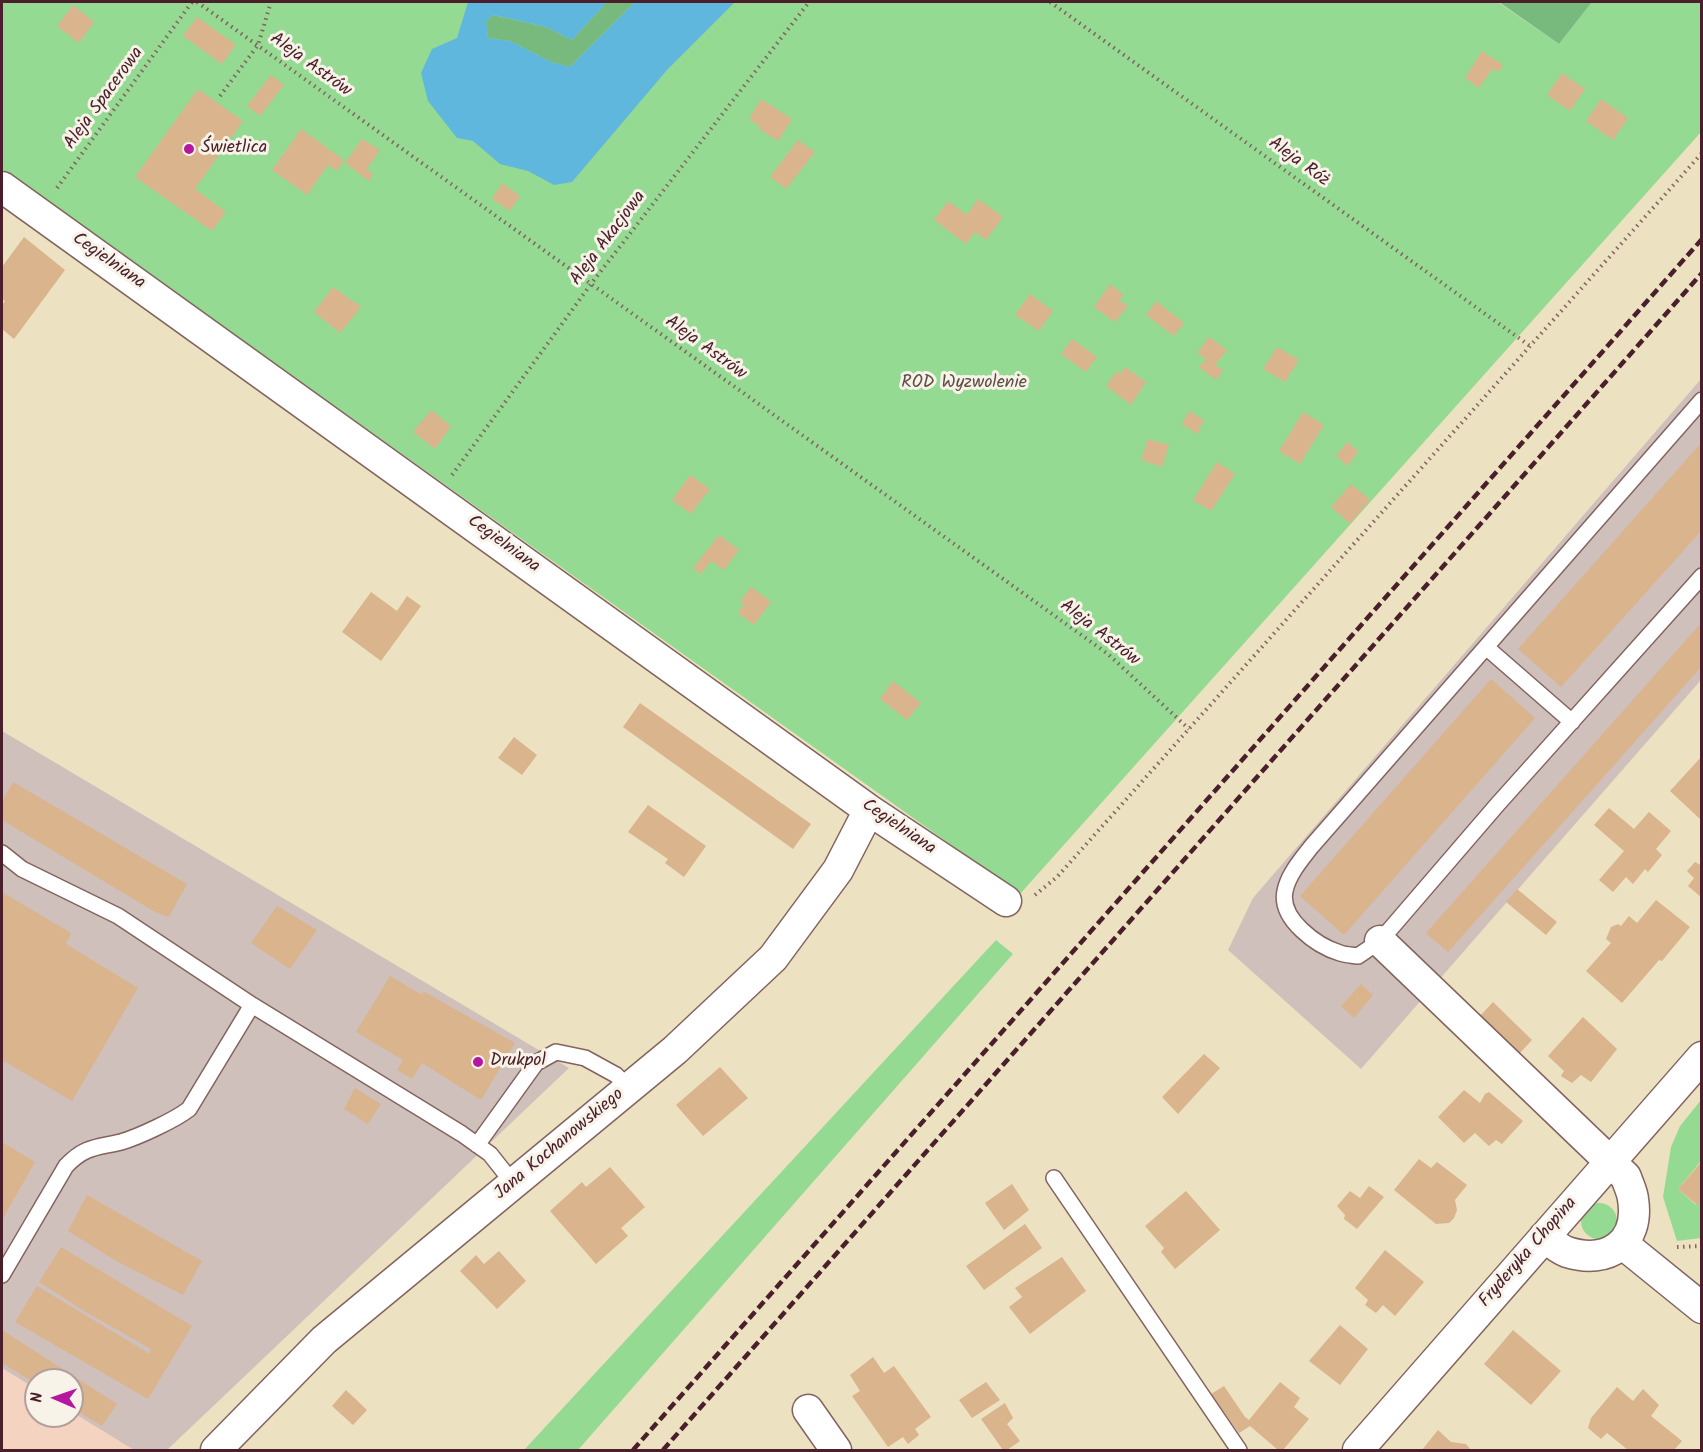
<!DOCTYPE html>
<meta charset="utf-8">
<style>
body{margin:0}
#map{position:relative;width:1703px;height:1452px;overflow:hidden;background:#ece1c0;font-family:Kalam,sans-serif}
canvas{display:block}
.frame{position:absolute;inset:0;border:3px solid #4a1f2b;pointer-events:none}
.north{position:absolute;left:24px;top:1368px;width:60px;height:60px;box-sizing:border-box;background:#f7f3e8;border:2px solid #b29e9c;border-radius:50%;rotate:272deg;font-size:16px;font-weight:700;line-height:24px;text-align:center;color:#4a1f2b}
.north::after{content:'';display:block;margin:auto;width:21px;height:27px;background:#b5179e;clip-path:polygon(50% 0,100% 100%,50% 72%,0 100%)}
</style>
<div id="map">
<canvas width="1703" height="1452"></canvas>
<div class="frame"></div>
<div class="north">N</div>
</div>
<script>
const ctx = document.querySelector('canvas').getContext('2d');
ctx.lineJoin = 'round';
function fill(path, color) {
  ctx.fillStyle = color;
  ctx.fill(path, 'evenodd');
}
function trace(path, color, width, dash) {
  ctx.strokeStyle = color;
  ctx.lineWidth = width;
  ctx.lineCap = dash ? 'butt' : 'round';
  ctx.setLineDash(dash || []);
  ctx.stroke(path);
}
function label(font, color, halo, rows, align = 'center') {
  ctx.font = font + ' Kalam,sans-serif';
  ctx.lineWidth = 6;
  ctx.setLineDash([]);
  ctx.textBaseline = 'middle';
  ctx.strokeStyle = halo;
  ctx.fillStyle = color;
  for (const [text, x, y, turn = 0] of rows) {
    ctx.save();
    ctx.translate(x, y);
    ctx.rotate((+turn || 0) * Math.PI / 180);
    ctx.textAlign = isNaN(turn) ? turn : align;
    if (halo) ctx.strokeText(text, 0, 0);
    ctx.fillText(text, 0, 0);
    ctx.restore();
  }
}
fill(new Path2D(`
 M2,1368L36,1389V1416H72V1412L134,1450H2Z`), '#f4d3c0');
fill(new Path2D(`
 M1701,379V680L1361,1069L1228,950L1253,898Z
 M2,731L569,1068L167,1450H134L72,1412V1380H36V1389L2,1368Z`), '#d0c0bc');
fill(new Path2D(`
 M2,2H1498L1559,44L1592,2H1701V132L1020,894L2,169Z
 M996,940L1013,954L578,1450H524Z
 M1701,1100V1161L1678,1189L1696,1205L1701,1200V1238L1677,1241L1663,1197L1671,1147L1680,1126Z
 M1581 1221a18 18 0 1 1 36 0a18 18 0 1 1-36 0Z`), '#95da93');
fill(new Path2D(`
 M607,2H635L570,67L551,62L510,41L488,38L486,21L493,15L546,27L572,40Z
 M1499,2H1592L1559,44Z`), '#78ba7d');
fill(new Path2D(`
 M468,2H607L572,40L546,27L494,15L486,21L488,38L510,41L551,62L570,67L635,2H735L667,70L572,182L554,185L528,171L500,164L473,141L457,138L428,101L421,73L432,49L457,38Z`), '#60b7dd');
fill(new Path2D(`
 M73,5L94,22L79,43L57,26Z
 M197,17L236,45L222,64L183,36Z
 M1482,51L1503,65L1498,72L1492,69L1479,88L1465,78Z
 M1562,73L1585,89L1570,111L1547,95Z
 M271,75L284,85L260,116L247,106Z
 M198,89L243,121L195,189L226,212L212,231L135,177Z
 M761,99L792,119L778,141L759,129L760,127L749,119Z
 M1601,99L1628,118L1613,140L1586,121Z
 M301,129L344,160L337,171L328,165L307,195L272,170Z
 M362,139L380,150L367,169L373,174L369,181L345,163Z
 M798,140L815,152L786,189L770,177Z
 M502,183L520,196L510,211L492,199Z
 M978,199L1003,217L986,240L975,232L966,244L934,220L948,201L967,215Z
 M24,237L65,270L14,339L2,329V305L5,301L2,299V267Z
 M1110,284L1124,295L1119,300L1128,306L1115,322L1094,307Z
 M333,287L361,307L340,333L314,312Z
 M1030,294L1053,311L1039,331L1015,315Z
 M1156,301L1184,323L1174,336L1146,315Z
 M1209,337L1227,350L1215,365L1223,370L1216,380L1199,367L1206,359L1197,353Z
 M1072,339L1097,357L1086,372L1061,354Z
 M1277,347L1299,360L1285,382L1263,369Z
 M1125,367L1146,382L1131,405L1106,386L1117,371L1120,374Z
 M431,410L451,426L435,449L413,432Z
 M1189,411L1204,420L1197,434L1182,424Z
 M1303,412L1324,425L1300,464L1279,451Z
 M1148,439L1169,445L1162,467L1141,460Z
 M1347,442L1358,451L1348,466L1336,456Z
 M1702,442V530L1561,687L1518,649Z
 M1217,462L1235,474L1211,511L1193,500Z
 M690,475L710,489L691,514L672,500Z
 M1351,484L1370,500L1350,524L1331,507Z
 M719,535L739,550L724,570L711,561L701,574L693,568Z
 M751,587L771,602L754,625L738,613L744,604L740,601Z
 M371,592L397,611L407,596L421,606L381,661L342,632Z
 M1702,622V666L1448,952L1426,933Z
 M1491,679L1535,718L1344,935L1300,896Z
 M893,681L921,703L907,720L880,699Z
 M640,703L811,824L793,849L623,727Z
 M514,737L537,755L522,775L498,758Z
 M1702,756V818L1700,819L1670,791Z
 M13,782L187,884L170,915L168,917L155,912L2,820V802Z
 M648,805L706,846L684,877L665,863L668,859L628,832Z
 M1609,808L1634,829L1649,812L1671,831L1656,849L1662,855L1648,872L1645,869L1633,884L1626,877L1613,892L1599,880L1624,851L1594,825Z
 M1695,862L1702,866V898L1688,886L1694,878L1687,871Z
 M1517,889L1557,922L1546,935L1506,902Z
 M2,892L71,933L66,944L138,988L72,1101L2,1060Z
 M1656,900L1690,927L1662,961L1659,960L1622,1003L1586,971L1611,943L1606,939L1611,927L1618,924L1621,926L1629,916L1637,923Z
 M277,906L317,930L290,969L251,943Z
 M390,976L422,995L423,991L515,1043L481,1100L422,1063L412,1079L397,1070L403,1060L356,1032Z
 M1361,984L1373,995L1354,1018L1341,1006Z
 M1493,1002L1532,1040L1519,1054L1480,1016Z
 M1583,1017L1617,1049L1591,1082L1581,1075L1572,1083L1561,1076L1564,1071L1548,1056Z
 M1204,1054L1220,1068L1178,1114L1162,1097Z
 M720,1067L748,1098L703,1136L676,1105Z
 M355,1088L381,1104L368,1124L344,1109Z
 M1464,1090L1480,1103L1485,1094L1489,1092L1523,1121L1502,1144L1496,1140L1489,1146L1475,1133L1464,1143L1438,1117Z
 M2,1142L35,1162L2,1220Z
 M1419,1159L1431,1168L1437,1162L1467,1185L1455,1200L1457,1210L1454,1218L1449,1223L1436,1224L1394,1190Z
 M1702,1161V1199L1697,1205L1678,1189Z
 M610,1167L645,1207L621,1228L628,1236L596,1264L550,1211L582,1182L586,1187Z
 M1012,1184L1029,1210L1004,1230L985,1203Z
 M1369,1186L1384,1197L1357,1229L1344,1219L1345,1215L1337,1206L1350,1191L1360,1198Z
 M1186,1191L1220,1230L1175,1269L1161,1252L1164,1248L1145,1226Z
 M87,1195L202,1261L183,1295L118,1262L68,1231Z
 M1025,1224L1042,1248L984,1290L966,1266Z
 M61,1247L192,1326L148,1399L15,1322L37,1286L150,1354L151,1349L86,1312L39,1282Z
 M1385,1250L1424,1282L1395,1316L1383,1305L1376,1313L1365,1305L1368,1300L1355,1288Z
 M499,1251L526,1281L497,1309L460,1271L476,1255L484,1264Z
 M1062,1257L1086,1291L1030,1334L1009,1307L1022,1297L1015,1288Z
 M1340,1325L1368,1349L1340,1385L1309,1361Z
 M2,1330L117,1404L102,1426L72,1408V1380H36V1384L2,1363Z
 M1513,1330L1561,1371L1531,1405L1484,1364Z
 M873,1357L884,1373L894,1366L931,1417L915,1429L919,1435L908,1444L903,1437L888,1447L852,1396L860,1391L850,1375Z
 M986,1382L1000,1400L972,1418L959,1400Z
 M1280,1382L1300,1398L1294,1407L1309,1419L1283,1450H1278L1250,1426L1239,1433L1211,1394L1224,1386L1245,1417L1249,1420Z
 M1617,1387L1633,1401L1643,1389L1659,1405L1651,1416L1682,1441L1674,1450H1628L1607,1433L1601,1439L1588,1428L1591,1418Z
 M346,1390L367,1410L353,1425L332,1406Z
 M1005,1403L1013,1418L1007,1424L1020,1441L1007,1450H1003L981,1419Z
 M1438,1430L1451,1442L1466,1444L1471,1450H1422Z`), '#d9b48d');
const lane = new Path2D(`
 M1702,400L1311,847C1301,860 1288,875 1285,891C1279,919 1317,946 1340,953C1345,955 1352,955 1358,956L1380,941L1497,805L1702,576
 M1486,647L1572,722
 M2,853L22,869L118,916L252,1005L189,1109C175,1120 138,1137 121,1142C96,1148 85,1146 66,1166L2,1275
 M252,1005L462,1134L490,1154L513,1183
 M477,1145L536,1063L556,1052L585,1058L616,1075L629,1088
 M1054,1178L1239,1450`);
const street = new Path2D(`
 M2,187L869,810L1006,901
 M1380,941L1626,1177C1628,1184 1632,1191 1633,1199C1640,1243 1608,1265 1567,1252C1559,1249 1551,1242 1544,1237
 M1623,1244L1702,1308
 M808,1410L836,1450
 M216,1450L324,1340L675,1050L773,958L838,870L869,810
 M1358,1450L1702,1057`);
trace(lane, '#83635f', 18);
trace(street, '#83635f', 33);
trace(new Path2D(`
 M197,2L1108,654L1189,729
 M1050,2L1530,346
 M220,96L258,45L271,2
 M57,188L192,2
 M452,475L591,284L809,2
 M1035,895L1057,877L1702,153
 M1677,1247L1702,1246`), '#83635f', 4, [1.5, 4.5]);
trace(lane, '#fff', 15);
trace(street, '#fff', 30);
trace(new Path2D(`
 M633,1450L1702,239
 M663,1450L1702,273`), '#4a1f2b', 4.5, [9, 4.5]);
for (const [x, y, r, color] of [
 [189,149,6,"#b5179e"],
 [478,1062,6,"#b5179e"]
]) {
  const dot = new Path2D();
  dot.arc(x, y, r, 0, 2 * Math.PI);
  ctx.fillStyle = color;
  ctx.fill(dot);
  trace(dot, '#f7f3e8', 2);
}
label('18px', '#4a1f2b', '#f7f3e8', [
 ["Aleja Astrów",310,66,36],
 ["Aleja Spacerowa",105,99,-54],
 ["Aleja Róż",1298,163,36],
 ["Aleja Akacjowa",609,239,-53],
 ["Cegielniana",108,262,35],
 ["Aleja Astrów",705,349,36],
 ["Cegielniana",503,545,36],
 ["Aleja Astrów",1099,634,38],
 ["Cegielniana",898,828,34],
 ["Jana Kochanowskiego",560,1145,-40],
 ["Fryderyka Chopina",1529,1253,-49]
]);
label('18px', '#4a1f2b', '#f7f3e8', [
 ["Świetlica",201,149],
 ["Drukpol",490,1062]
], 'left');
label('18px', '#5d4e45', '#f7f3e8', [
 ["ROD Wyzwolenie",964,384]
]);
</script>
